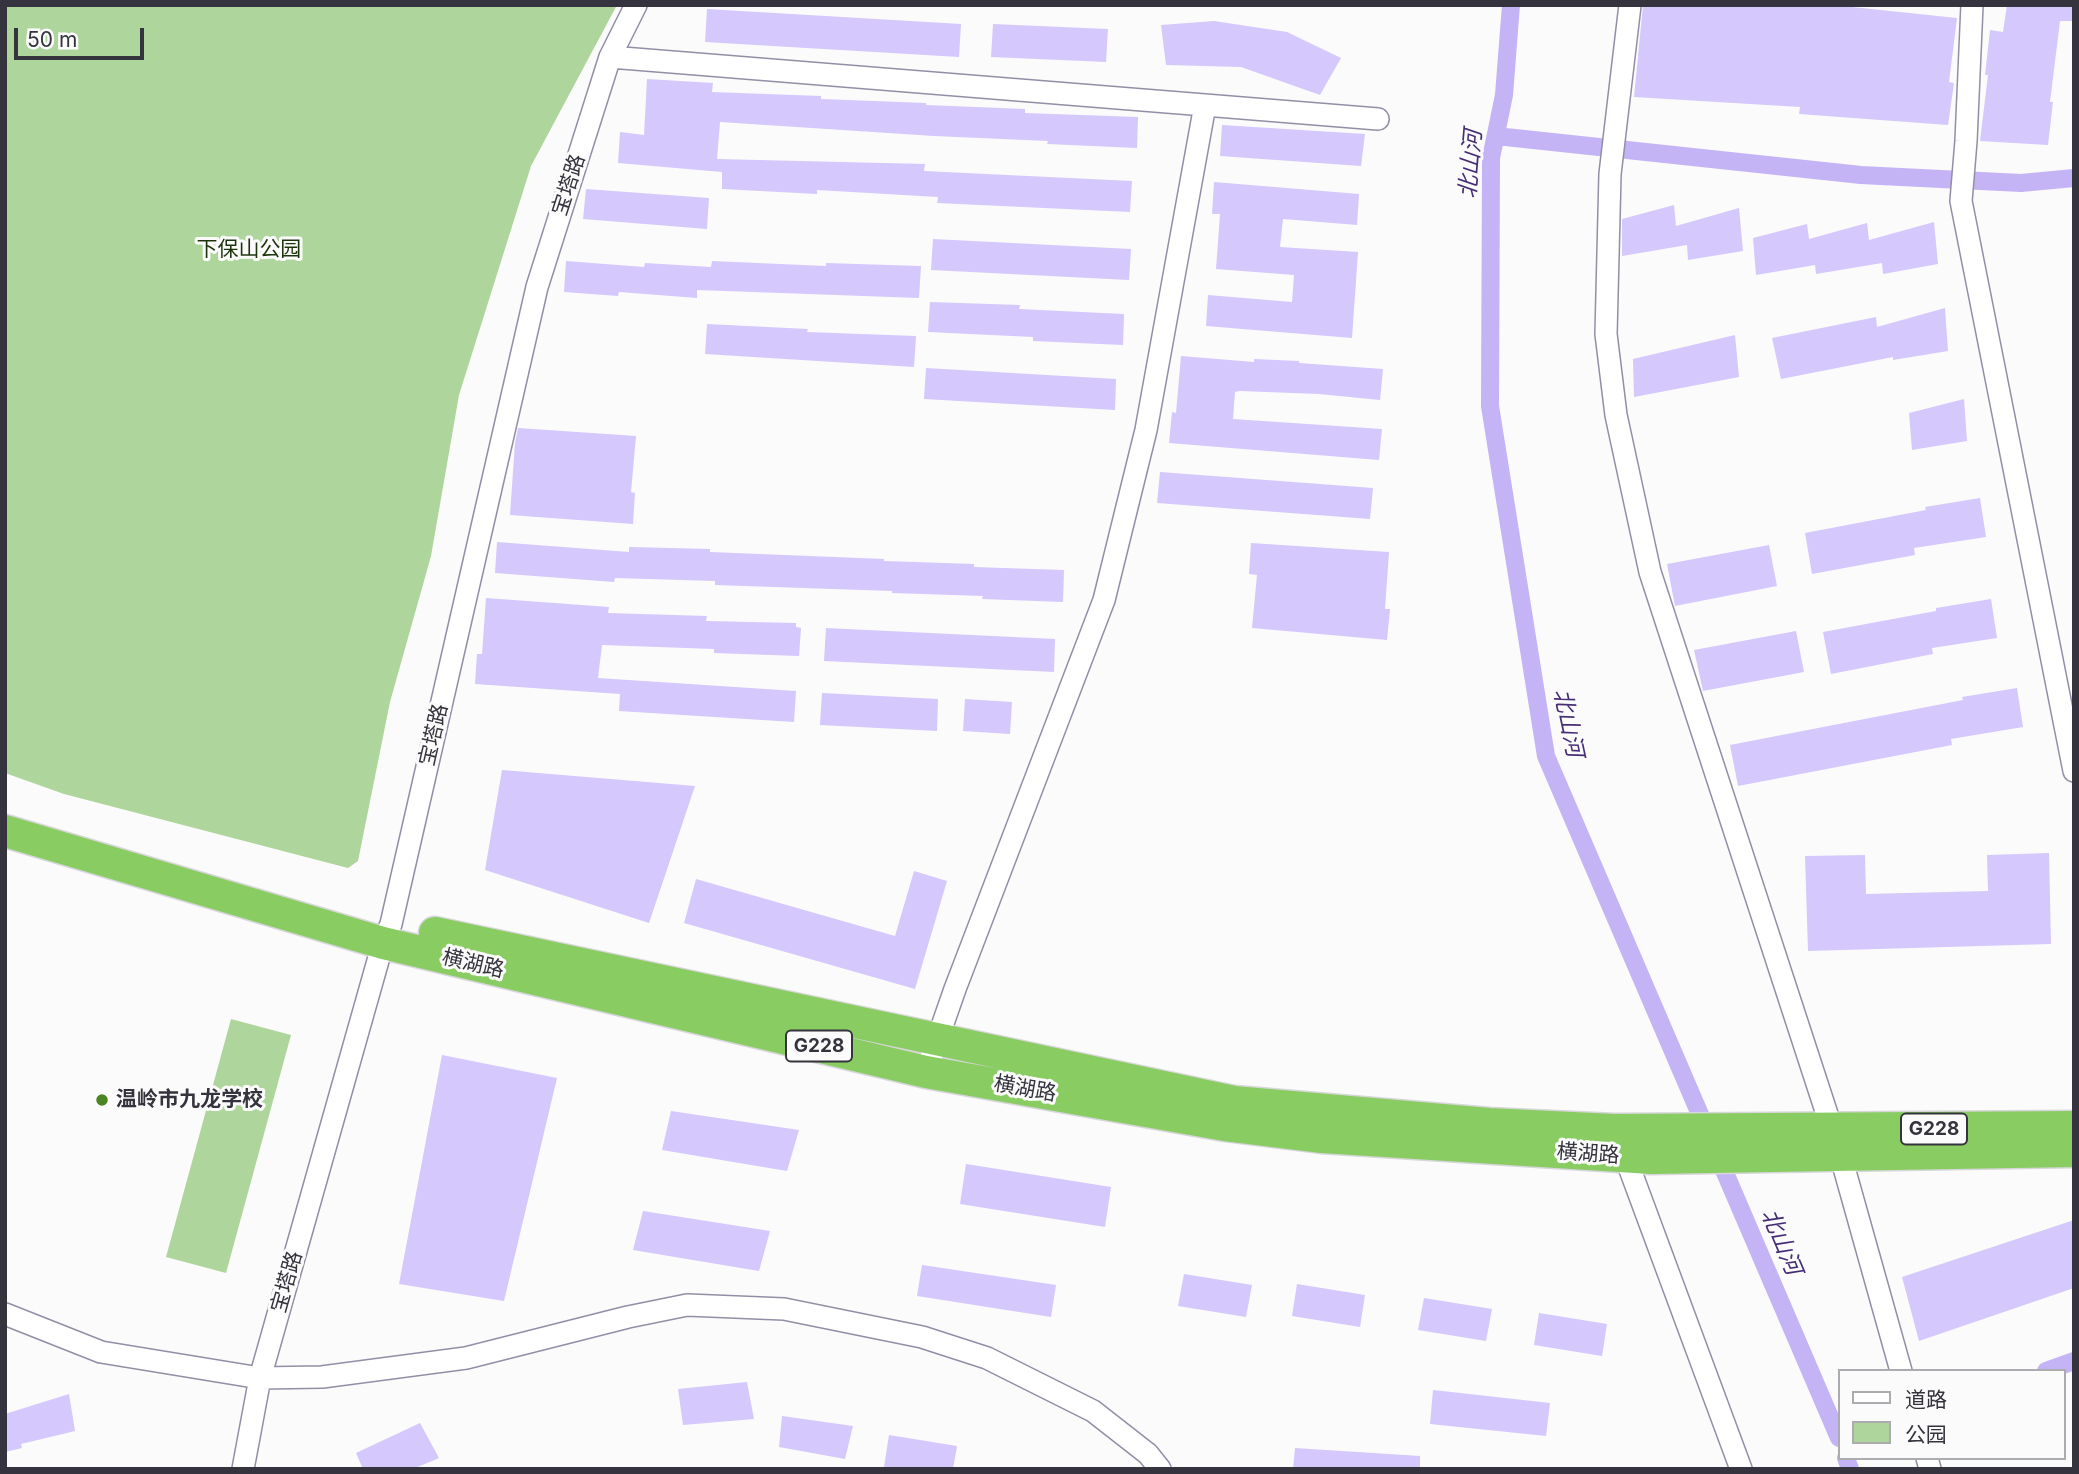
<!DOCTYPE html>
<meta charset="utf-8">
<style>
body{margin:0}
#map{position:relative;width:2079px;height:1474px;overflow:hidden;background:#fbfbfb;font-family:Inter,"Noto Sans SC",sans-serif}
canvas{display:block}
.frame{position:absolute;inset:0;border:7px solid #35333d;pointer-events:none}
.legend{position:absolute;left:1838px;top:1369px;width:228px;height:91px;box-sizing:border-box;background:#fbfbfb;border:2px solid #acabaf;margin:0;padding:9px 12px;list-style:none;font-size:21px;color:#35333d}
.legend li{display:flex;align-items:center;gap:14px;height:35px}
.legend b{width:35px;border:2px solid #acabaf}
.scale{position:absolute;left:14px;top:28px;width:130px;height:32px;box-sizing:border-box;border:4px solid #35333d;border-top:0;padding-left:9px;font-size:21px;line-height:24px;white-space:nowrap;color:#35333d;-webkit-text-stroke:5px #fbfbfb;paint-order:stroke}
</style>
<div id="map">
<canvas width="2079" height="1474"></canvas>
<div class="frame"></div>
<ul class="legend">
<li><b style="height:9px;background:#fff"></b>道路</li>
<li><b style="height:19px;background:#aed59b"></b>公园</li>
</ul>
<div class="scale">50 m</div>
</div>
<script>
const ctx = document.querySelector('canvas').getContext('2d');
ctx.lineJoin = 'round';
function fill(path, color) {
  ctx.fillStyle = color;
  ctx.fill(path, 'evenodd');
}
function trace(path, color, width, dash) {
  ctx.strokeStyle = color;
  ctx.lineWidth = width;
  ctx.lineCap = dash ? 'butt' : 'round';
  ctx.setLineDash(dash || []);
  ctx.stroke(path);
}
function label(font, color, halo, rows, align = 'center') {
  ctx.font = font + ' Inter,"Noto Sans SC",sans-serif';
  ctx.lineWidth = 6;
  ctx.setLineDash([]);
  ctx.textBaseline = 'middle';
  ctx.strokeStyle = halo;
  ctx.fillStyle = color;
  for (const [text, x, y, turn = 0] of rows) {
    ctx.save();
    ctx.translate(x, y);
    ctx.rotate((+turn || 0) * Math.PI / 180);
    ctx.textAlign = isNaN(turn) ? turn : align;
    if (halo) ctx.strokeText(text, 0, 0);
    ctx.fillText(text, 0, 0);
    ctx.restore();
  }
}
fill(new Path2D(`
 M5,5H617L531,166L459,395L431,556L390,702L358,861L348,868L64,794L5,773Z
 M231,1019L291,1035L226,1273L166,1257Z`), '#aed59b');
trace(new Path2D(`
 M1511,5L1504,95L1491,158L1490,406L1546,756L1839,1438
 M1496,136L1861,175L2021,183L2074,178
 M2046,1371L2074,1361
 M1846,1458L1850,1469`), '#c4b4f5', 18);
fill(new Path2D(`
 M1643,5H1833L1957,18L1949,82L1954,83L1948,125L1799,114L1800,107L1634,97Z
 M2007,5H2074L2072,21H2060L2050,102H2053L2048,145L1980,141L1988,75H1985L1990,30L2003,32Z
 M707,9L961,24L959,57L705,42Z
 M1214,21L1287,32L1341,58L1320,95L1241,67L1166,65L1161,25Z
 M993,24L1108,29L1106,62L991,57Z
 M647,79L713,83L712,92L821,96V99L926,103V105L1025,109V113L1138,117L1137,148L1047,144L1048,141L934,136L720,122L717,159L925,164L924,171L1132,181L1130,212L937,203L938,197L817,190V194L722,189V172L618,163L620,132L644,135Z
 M1222,125L1365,134L1361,166L1220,156Z
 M1214,182L1359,194L1357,225L1283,219L1280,247L1358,252L1352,338L1206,326L1208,295L1292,302L1294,275L1216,269L1220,214H1212Z
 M586,189L709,198L707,229L583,219Z
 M1674,205L1676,226L1739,208L1743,251L1688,260L1687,245L1622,256V219Z
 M1934,222L1938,264L1883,274L1882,263L1816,274L1815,265L1756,275L1753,238L1807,224L1809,239L1867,223L1869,240Z
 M933,239L1131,249L1129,280L931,270Z
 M566,261L644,267L645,263L711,267L712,261L826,266V263L921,266L919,298L697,290V298L619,292L618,296L564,292Z
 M930,302L1020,305L1019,309L1124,314L1123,345L1033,341V337L928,332Z
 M1945,308L1948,351L1893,360V357L1781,379L1772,338L1876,317L1877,327Z
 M707,324L808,329L807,332L916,336L914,367L705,354Z
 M1735,335L1739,377L1634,397L1633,359Z
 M1181,356L1254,362V359L1299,361V363L1383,369L1380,400L1319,394L1240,391L1235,392L1233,419L1382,429L1379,460L1169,443L1172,412L1176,413Z
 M926,368L1116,379L1115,410L924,399Z
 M1964,399L1967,441L1912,450L1909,413Z
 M518,428L636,436L631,492L635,493L633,524L510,515L515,443Z
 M1160,472L1373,488L1370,519L1157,503Z
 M1980,498L1986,537L1914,548L1915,555L1812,574L1805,533L1926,510L1925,507Z
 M497,542L629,552V547L710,549V552L884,559V561L974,564V567L1064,570L1063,602L982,599L983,596L892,593V591L715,585V581L615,578L614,582L495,573Z
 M1251,543L1389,552L1385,609H1390L1387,640L1252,628L1257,575L1249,574Z
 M1769,545L1777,586L1675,606L1667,564Z
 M486,598L609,607L608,613L707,616L706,621L796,623V627L801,628L799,656L714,653V649L602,645L598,678L796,691L794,722L619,711L620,694L475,684L477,654H482Z
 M1991,599L1997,638L1932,648L1933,654L1831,674L1823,632L1936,611V608Z
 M826,628L1055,639L1054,672L824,661Z
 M1796,631L1804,672L1703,691L1694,650Z
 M2017,688L2023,727L1951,739L1952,745L1738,786L1730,745L1963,700L1962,697Z
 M822,693L938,699L937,731L820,725Z
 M965,699L1012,702L1010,734L963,731Z
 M502,770L695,786L649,923L485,870Z
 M2049,853L2051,944L1808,951L1805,856L1865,855L1866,894L1988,891L1987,855Z
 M914,871L947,881L915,989L684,923L696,879L895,936Z
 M442,1055L557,1078L504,1301L399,1284Z
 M671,1111L799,1130L787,1171L662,1150Z
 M966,1164L1111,1187L1105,1227L960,1204Z
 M643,1211L770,1231L759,1271L633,1250Z
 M2074,1220V1288L1919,1341L1902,1277Z
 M922,1265L1056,1285L1051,1317L917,1296Z
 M1184,1274L1252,1285L1246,1317L1178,1306Z
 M1297,1284L1365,1295L1360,1327L1292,1316Z
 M1424,1298L1492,1309L1486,1341L1418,1330Z
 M1539,1313L1607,1324L1602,1356L1534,1345Z
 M747,1382L754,1419L683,1425L678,1389Z
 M1433,1390L1550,1403L1546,1436L1430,1424Z
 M69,1394L75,1431L21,1444L22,1448L5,1452V1414Z
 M782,1416L853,1426L845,1459L779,1447Z
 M420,1423L439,1458L413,1469H363L356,1453Z
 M889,1435L957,1446L953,1469L884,1467Z
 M1295,1448L1420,1456V1469H1293Z`), '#d4c8fc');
const minor = new Path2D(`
 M1630,5L1610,174L1606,334L1616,415L1650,572L1841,1157L1901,1371
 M1972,5L1966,141L1961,201L2074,771
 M610,57L1378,119
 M926,1072L955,989L1104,600L1146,430L1205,105
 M1625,1156L1741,1469
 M5,1314L101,1352L260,1378L322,1377L466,1358L628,1317L687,1305L784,1309L922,1337L987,1358L1093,1411L1148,1454L1160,1469
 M1927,1458L1930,1469
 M243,1469L260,1378L383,943L391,924L537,287L610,57L636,5`);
const highway = new Path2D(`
 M5,831L383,943L926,1072L1225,1125L1322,1137L1651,1158L2074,1151
 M435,933L1234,1102L1489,1124L1614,1130L2074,1127`);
trace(minor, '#938ea6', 24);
trace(highway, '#d7d6d8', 35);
trace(minor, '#fff', 21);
trace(highway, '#88cc62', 32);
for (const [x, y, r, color] of [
 [102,1100,7,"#4a8522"]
]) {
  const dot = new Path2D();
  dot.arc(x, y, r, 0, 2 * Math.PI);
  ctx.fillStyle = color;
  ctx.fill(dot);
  trace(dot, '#fbfbfb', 2.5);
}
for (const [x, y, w] of [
 [819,1046,66],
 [1934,1129,66]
]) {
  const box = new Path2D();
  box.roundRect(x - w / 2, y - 15.5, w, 31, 5);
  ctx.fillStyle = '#fbfbfb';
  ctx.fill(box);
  trace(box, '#35333d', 2);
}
label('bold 19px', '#35333d', null, [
 ["G228",819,1046],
 ["G228",1934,1129]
]);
label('21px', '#35333d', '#fbfbfb', [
 ["宝塔路",569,185,-72],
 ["宝塔路",434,735,-77],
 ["横湖路",473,964,13],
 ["横湖路",1025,1089,10],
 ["横湖路",1588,1154,4],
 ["宝塔路",287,1282,-74]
]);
label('21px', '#1b340b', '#fbfbfb', [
 ["下保山公园",249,250]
]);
label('bold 21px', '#35333d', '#fbfbfb', [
 ["温岭市九龙学校",116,1100]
], 'left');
label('italic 23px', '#462e77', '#fbfbfb', [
 ["北山河",1471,164,-85],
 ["北山河",1568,723,78],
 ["北山河",1781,1242,67]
]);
</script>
